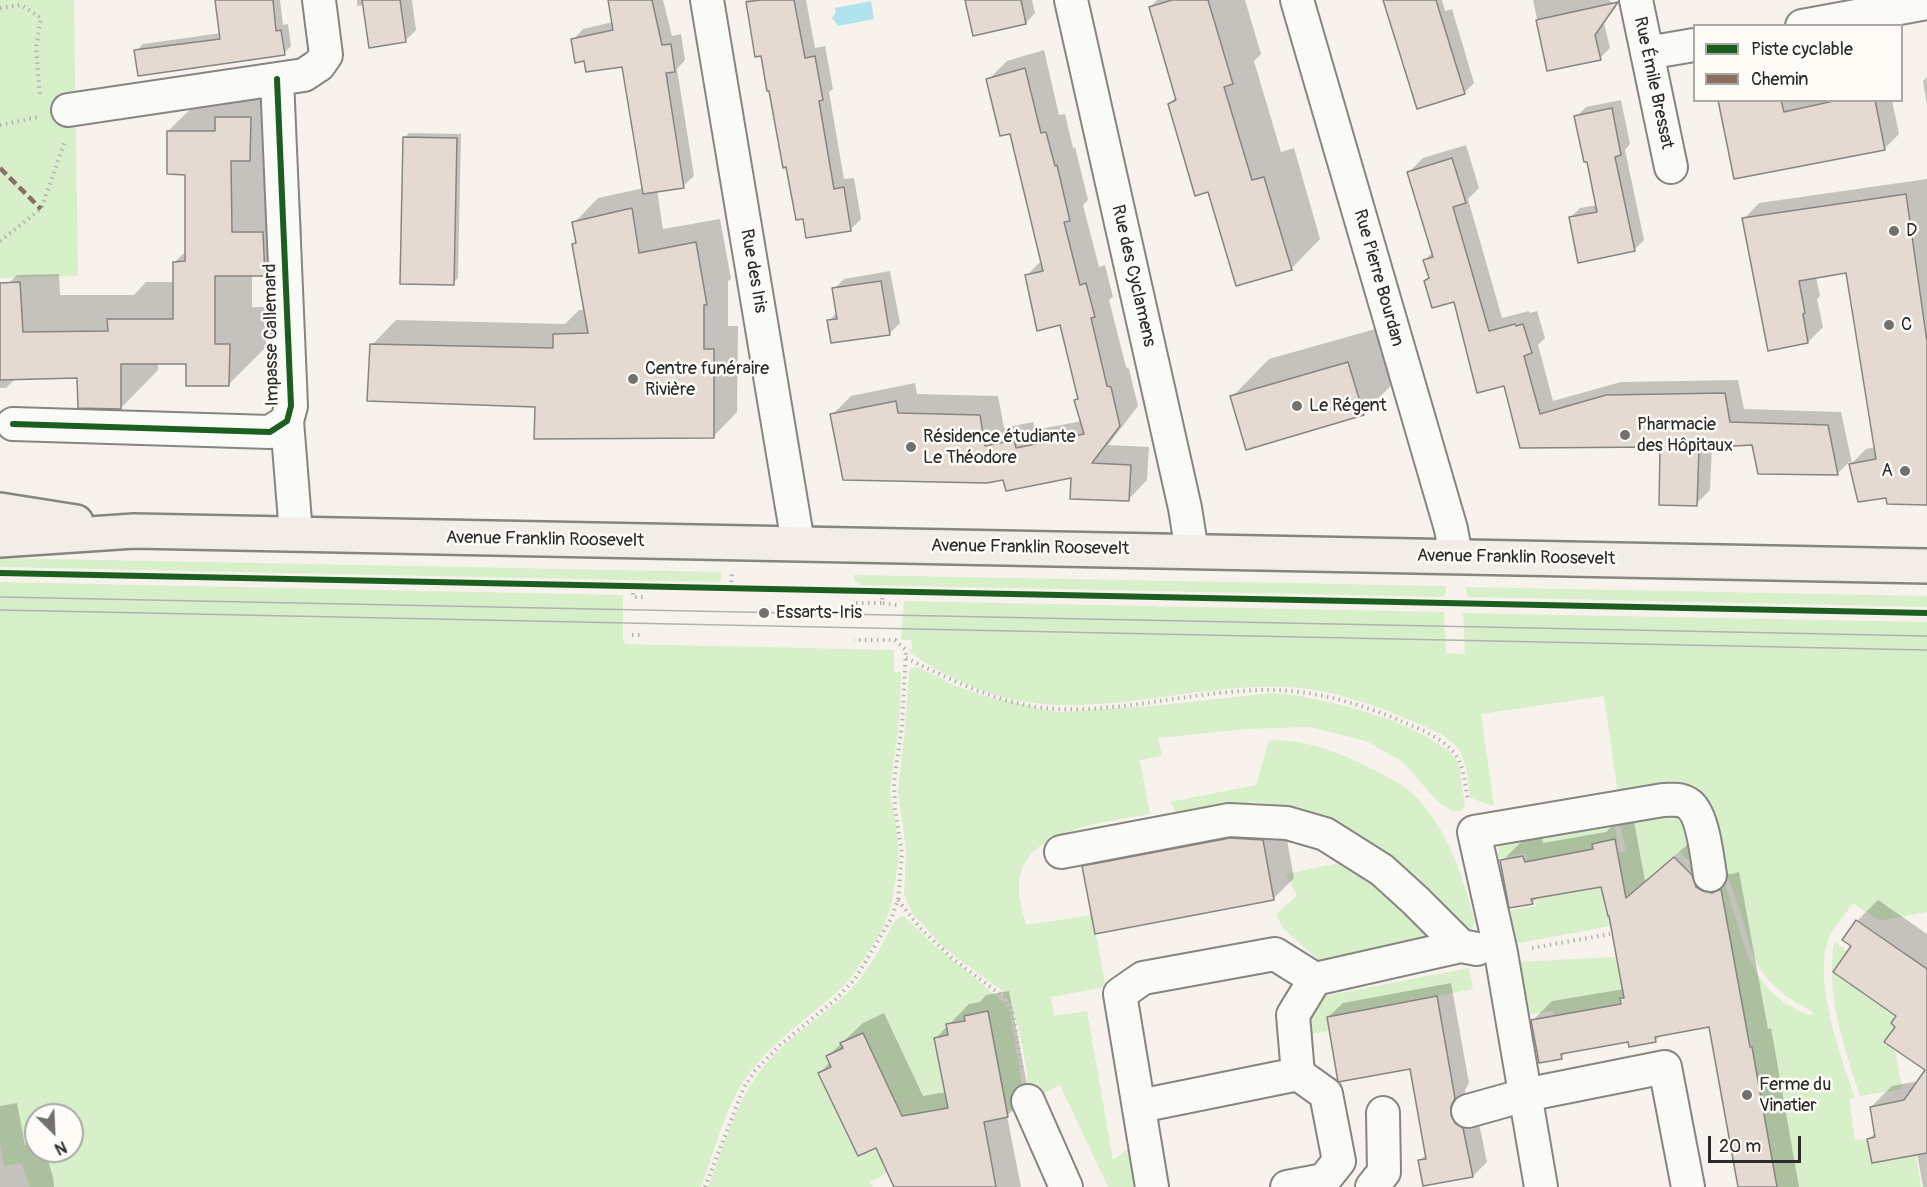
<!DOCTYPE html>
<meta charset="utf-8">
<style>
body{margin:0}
#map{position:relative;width:1927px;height:1187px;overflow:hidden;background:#f7f2ec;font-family:Pangolin,sans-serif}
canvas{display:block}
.legend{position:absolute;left:1693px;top:24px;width:210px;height:78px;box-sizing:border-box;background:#fdfcf7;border:2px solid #a9a8a5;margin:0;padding:8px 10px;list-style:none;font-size:18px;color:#2b2b2b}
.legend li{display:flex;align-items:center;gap:12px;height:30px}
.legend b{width:30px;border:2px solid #a9a8a5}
.north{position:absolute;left:24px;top:1103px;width:60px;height:60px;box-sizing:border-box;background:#fdfcf7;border:2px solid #a9a8a5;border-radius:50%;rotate:156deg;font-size:16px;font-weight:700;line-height:24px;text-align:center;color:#2b2b2b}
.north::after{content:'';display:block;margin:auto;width:21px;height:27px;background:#72716f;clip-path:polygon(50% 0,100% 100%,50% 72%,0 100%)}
.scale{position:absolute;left:1708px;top:1136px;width:93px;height:27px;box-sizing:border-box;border:3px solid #2b2b2b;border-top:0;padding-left:8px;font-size:18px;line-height:21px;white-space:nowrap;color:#2b2b2b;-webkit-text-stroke:4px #fdfcf7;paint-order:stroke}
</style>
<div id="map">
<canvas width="1927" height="1187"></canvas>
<ul class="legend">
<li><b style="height:8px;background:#1b5e20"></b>Piste cyclable</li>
<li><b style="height:8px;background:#8d6e63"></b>Chemin</li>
</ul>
<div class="north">N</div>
<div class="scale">20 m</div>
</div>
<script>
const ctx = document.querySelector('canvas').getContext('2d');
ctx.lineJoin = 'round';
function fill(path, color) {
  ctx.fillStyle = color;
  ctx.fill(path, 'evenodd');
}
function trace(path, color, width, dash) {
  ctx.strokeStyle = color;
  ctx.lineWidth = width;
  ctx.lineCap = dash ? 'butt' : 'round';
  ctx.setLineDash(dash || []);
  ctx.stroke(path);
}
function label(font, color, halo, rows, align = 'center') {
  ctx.font = font + ' Pangolin,sans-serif';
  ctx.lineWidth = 5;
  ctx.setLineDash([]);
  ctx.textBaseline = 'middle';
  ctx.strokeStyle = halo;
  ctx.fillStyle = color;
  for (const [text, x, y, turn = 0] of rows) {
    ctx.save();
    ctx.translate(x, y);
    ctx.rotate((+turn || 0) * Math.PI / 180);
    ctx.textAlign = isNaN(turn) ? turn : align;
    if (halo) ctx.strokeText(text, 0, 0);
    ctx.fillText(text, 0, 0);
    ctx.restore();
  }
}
fill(new Path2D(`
 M0,0H74L78,276L0,278Z
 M0,558L721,572V580L718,582L0,567Z
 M854,575L1446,586V594L1442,597L862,585L855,582Z
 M0,582L623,595V637L625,644L894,650V672H901L900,713L890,791L898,839L899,858L891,907L881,932L853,975L845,985C808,1019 762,1047 737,1092C722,1121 712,1157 701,1187H30L21,1163L4,1166L0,1143ZM36,1115H72V1151H36Z
 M1466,587L1927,596V607L1470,597L1467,596Z
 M904,601L1444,612L1446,653L1465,654L1463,613L1927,622V912L1879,921L1853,903C1846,914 1834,926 1829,938C1812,980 1841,1056 1855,1098L1849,1099L1855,1140L1867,1139L1872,1163L1916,1155L1921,1187H1777L1752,1047L1746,1026L1723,902L1726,900L1722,895L1715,862C1721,876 1728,891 1732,906C1748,957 1754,993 1809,1015L1812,1014L1813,1012L1787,997L1770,982L1762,972L1754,958L1737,902L1718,849L1713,850L1700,787L1619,801L1604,696L1481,714L1494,806L1470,798C1468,781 1467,760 1456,746C1445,733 1424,727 1409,720C1379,706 1332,691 1300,688C1218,681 1137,708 1056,705C1005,703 953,683 912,654L909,650L912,649L911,640H901Z
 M917,667L956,686L989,697L1056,712L1151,706L1272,693L1301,696L1346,706L1391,720L1424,735L1450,752L1456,760L1460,770L1465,806L1461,811H1452L1437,801L1403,762L1366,741L1310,727L1246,729L1158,738L1162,756L1140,760L1150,814C1109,822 1021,828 1019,885C1018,898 1023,912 1026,925L1092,915L1106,987L1051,997L1054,1016L1087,1011L1113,1160L1133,1145L1141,1187H1108L1060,1085L1031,1100C1025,1068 1022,1015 1001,990L944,948L912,913L904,894L906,849L898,792L905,727L909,671L912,668Z
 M1269,740C1303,740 1328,748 1358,762C1377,772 1398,780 1414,795C1448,829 1463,877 1475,923L1471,930L1467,931L1309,813L1298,809L1252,802L1183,815L1175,811L1170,802L1256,785Z
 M1678,810L1701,872L1679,852L1621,904L1624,888L1618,853L1626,851L1618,815Z
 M1613,817L1618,842L1616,843L1615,839L1593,849L1527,861L1525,853L1497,859L1499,847L1506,839Z
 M1345,862H1352L1440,936L1321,963L1282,927L1276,914L1297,896L1286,874Z
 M1601,887L1602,892L1605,891L1611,926L1513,944L1507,911L1536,906L1535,898Z
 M901,916L905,917L929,941L1004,1002L1010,1013L1025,1103L1007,1112L988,1011L964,1016L965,1021L946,1024L948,1035L935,1038L948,1108L902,1116L863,1033L841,1043L843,1048L826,1056L831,1067L818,1073L858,1156L883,1145L898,1153L882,1160L888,1173L870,1182L873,1187H708C723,1147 735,1104 761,1070C783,1041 816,1021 843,997C866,977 880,947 895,921Z
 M1834,941L1847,951L1833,972L1896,1016L1891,1023L1895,1027L1885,1042L1895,1050L1902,1089L1860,1096C1843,1043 1826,998 1834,941Z
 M1616,957L1624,998H1620L1621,1004L1554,1016L1553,1011L1527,1015L1516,962Z
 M1469,968L1473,989L1327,1017L1329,1031L1305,1035L1307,1018L1320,997Z`), '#d7f0c9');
fill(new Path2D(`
 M871,1L874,19L838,26L832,18L836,12L835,8Z`), '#afe4ee');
fill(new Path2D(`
 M217,0H280L283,25L288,24L291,46L284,53L136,51L143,44L221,33Z
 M357,0H412L416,30L405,41L364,5L357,6Z
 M609,0H663L672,36L681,34L685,60L677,69L694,176L683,186L657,190L663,229L720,219L731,279L728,281V326H738L737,412L713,437L536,406L372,345L396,320L565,324L579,310H585L574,244L577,241L574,223L598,198L644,188L623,65L586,60L573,40L583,29L613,22Z
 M746,0H806L815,48L825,46L833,89L829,92L844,179L854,178L861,219L850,230L762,55L757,56Z
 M966,0H1032L1035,13L1026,23Z
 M1157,0H1245L1261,54L1254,61L1281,152L1294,148L1320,239L1291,269L1209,191L1169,104L1176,97L1150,7Z
 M1384,0H1442L1445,11L1452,9L1474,83L1464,93Z
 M1533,0H1609L1616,7L1604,23L1610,48L1600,58L1548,69Z
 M1044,50L1059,115L1065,114L1073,148L1075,147L1088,200L1083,205L1099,267L1105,265L1113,297L1109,300L1126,367L1129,369L1138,406L1108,445L1149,447L1147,480L1129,499L1072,476L1004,478L832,415L851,396L915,383L917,394L998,396L1004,428L1033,422L1035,430L1082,421L1079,398L1061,323L1027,275L1042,260L1011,132L988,80L1007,61Z
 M1927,77V105L1923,81Z
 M288,80L269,195H300L302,237L264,275H252V307H266V347L228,385L188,363L158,362V370L121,408L78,377L16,378L6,388H0V292L17,275L59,274L60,295H134L146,282H174V263L187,250V173L168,131L206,94Z
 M1621,100L1630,144L1625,150L1644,240L1634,250L1570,218L1580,208L1597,205L1588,161L1576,117L1586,107Z
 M1719,100H1892L1899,134L1884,149Z
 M409,133L461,134L458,278L453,283L404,138Z
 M1466,145L1479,188L1468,199L1502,318L1529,311L1530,313L1537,311L1545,338L1538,345L1553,401L1621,382L1738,380L1744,409L1841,412L1852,463L1866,449L1875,447L1847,272L1816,277L1820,296L1817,299L1823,327L1808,342L1744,219L1759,203L1927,179V503L1887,497L1859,501L1850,461L1837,474L1754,444L1712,446L1710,490L1696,504L1662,446H1521L1505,384L1455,300L1430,277L1425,260L1433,252L1409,172L1423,158Z
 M890,271L900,323L889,334L829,321L837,312L834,289L844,279Z
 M1386,326L1401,376L1363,413L1232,397L1269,359Z
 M1283,819L1294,878L1273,899L1084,867L1105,846Z
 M1634,821L1645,881L1694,839L1722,873L1732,874L1739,872L1768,1029L1771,1028L1799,1187H1739L1711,1026L1662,1034L1655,1041L1630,1040L1568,1051L1561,1057L1533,1020L1552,1001L1624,989L1610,914L1602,885L1539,896L1532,903L1502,861L1521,842L1542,838L1543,843L1606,832L1613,825Z
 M1878,900L1927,934V1187H1923L1917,1153L1869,1139L1876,1132L1871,1107L1892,1086L1919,1081L1927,1070L1897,1026L1898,1015L1853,946L1844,940L1857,921Z
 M1451,983L1469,1083L1465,1090V1100L1477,1114L1487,1162L1473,1176L1420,1160L1427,1154L1412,1067L1328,1017L1343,1003Z
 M1009,991L1029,1095L1007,1116L1021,1187H896L876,1146L820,1073L830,1062L827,1057L863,1023L884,1013L923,1096L946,1092L936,1038L969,1004L980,1002L986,995Z
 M17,1103L25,1145L36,1143V1151H45L53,1177L54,1187H0V1106Z`), '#0003');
const building = new Path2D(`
 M215,0H273L276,31L281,30L285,55L138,76L134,50L220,39Z
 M362,0H400L406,42L369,48Z
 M608,0H652L662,45L671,44L675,72L666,73L684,188L643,194L622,67L586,72L584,61L575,63L571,39L613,30Z
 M760,0H794L805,58L815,56L823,100L819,101L834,189L844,187L851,231L806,238L803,219L796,220L786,167L783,168L769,91H767L761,56L755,57L746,2Z
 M965,0H1021L1026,24L973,36Z
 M1172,0H1208L1233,84L1224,87L1252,180L1264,177L1292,270L1236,286L1208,192L1195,196L1168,104L1176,100L1149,7Z
 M1383,0H1436L1465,94L1417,109Z
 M1618,2L1595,35L1601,60L1547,71L1536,20Z
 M1025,68L1041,133L1046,132L1055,166L1057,165L1070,221L1064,222L1080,285L1086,283L1095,317L1091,318L1107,386L1111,387L1120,426L1092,463L1131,465L1129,501L1070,499L1071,478L1006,491L1003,480L987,483L843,480L830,414L896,401L898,413L980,415L985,446L1014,440L1016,448L1084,434L1074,400L1078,399L1060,325L1037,331L1025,275L1043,271L1010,134L1000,136L986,79Z
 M1718,100H1781L1784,112L1838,100H1875L1885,150L1734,179Z
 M1612,108L1621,155L1615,157L1635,251L1578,263L1569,217L1597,212L1587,162H1584L1574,116Z
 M215,117H251L250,161H231L232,232H263L265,276H215V344H230L229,386H186V364H121V409L78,408L77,378L0,380V283L20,282L23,332L108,331L107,319H173V262L185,261V175L167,174V131H215Z
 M403,137L457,138L454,285L400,284Z
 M1452,158L1466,203L1453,207L1489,331L1515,324L1516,326L1523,324L1532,353L1524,356L1540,414L1606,395L1725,393L1730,422L1828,425L1838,475L1758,474L1752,445L1699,448L1697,506L1659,505L1660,447L1520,448L1504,386L1477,393L1454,302L1432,308L1424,281L1429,278L1423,260L1433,257L1407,172Z
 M1906,194L1927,342V505L1887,504L1886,498L1858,502L1849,464L1876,459L1846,273L1799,281L1805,313L1803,314L1808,343L1768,351L1742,218Z
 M632,208L639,253L696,242L707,305H704V349H714V438L534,439L535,407L367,401L370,344L553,348V334L588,333L572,244L576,243L572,222Z
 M881,281L890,335L831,343L827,320L837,319L832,288Z
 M1348,362L1364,415L1246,450L1230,396Z
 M1230,838L1263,840L1274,900L1095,934L1082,866Z
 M1615,839L1626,898L1674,857L1692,875L1696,887L1703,891L1712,893L1721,889L1750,1047H1752L1777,1187H1738L1709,1027L1655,1037L1656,1042L1629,1047L1628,1042L1561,1054L1562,1059L1539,1063L1531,1020L1621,1004L1620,998H1624L1609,916H1608L1601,887L1531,899L1533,904L1509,908L1500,860L1523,856L1525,862L1593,849L1592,844Z
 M1856,920L1927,969V1153L1872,1163L1867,1139L1875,1137L1870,1107L1904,1100L1925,1070L1884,1042L1895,1027L1891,1023L1896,1016L1833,972L1851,946L1842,940Z
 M1437,996L1455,1098L1451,1106V1115L1455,1123L1463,1128L1473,1177L1423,1186L1418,1160L1426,1159L1410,1069L1338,1082L1327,1017Z
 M988,1011L1008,1117L984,1122L996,1187H894L876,1148L858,1156L818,1073L831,1067L826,1056L843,1048L840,1043L863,1033L902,1116L948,1108L934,1038L948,1035L946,1024L965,1021L964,1016Z`);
fill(building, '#e5dad1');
trace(building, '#878582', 1.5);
const minor = new Path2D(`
 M707,0L798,543
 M1071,0L1185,508L1192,552
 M1297,0L1451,529L1456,557
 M1636,0L1671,167
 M1802,26L1927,3
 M1647,53L1694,45
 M68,110L304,75L319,65L326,55L319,0
 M287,421L296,534
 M13,424L270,432L287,421L291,406L277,79
 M1061,852L1229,820L1287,823L1325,834L1382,870L1416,901L1461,946L1477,949
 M1028,1101L1066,1187
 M1140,1106L1298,1074
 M1468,1111L1525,1095L1665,1067L1688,1187
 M1152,1187L1120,994L1143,978L1275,954L1315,979L1461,946
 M1287,1187L1324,1180L1339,1161L1326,1094L1298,1074L1293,1015L1315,979
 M1372,1187L1384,1172L1383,1113
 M1541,1187L1501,953L1474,832L1663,800C1671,800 1679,798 1687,803C1703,812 1707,857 1710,875`);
const major = new Path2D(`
 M0,510L76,522
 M0,540L134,531L1927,566`);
trace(minor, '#878582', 36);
trace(major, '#878582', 38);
trace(new Path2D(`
 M0,8L21,5L41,18L36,47L40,97
 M0,125L38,117
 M0,241L41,209L65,141
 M633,587V597H644
 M731,588L732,573
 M883,592L882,603L897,605
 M856,603H882
 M632,635H644
 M906,658C953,681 1003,706 1056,709C1129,712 1201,689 1273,690C1317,691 1361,704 1401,721C1420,729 1446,739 1457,757C1465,771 1465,786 1468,801
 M898,900L920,928L953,959L1004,997L1013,1014L1022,1071
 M1532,948L1610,934
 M705,1187L744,1087L755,1071L780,1045L836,999L855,979L891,919L898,900L902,853L895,809L894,782L902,725L906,650L895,640H854`), '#b4b2b0', 4, [1.5, 4.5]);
trace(minor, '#fafaf7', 32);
trace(major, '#f2ede6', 33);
trace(new Path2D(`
 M0,597L1927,636
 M0,610L1927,650`), '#b4b2b0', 1.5);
trace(new Path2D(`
 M0,168L41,209`), '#8d6e63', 4.5, [9, 4.5]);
trace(new Path2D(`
 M13,424L270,432L287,421L291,406L277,79
 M0,573L1927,613`), '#1b5e20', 6);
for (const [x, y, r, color] of [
 [1894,231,6,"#72716f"],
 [1889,325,6,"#72716f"],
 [633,379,6,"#72716f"],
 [1297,406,6,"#72716f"],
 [1625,435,6,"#72716f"],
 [911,447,6,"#72716f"],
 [1905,471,6,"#72716f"],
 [764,613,6,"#72716f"],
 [1747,1095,6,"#72716f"]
]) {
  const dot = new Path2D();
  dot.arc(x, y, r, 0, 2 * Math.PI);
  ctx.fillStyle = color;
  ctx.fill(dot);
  trace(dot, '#fdfcf7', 2);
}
label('18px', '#2b2b2b', '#fdfcf7', [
 ["Rue Émile Bressat",1653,83,78],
 ["Rue des Iris",753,271,80],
 ["Rue des Cyclamens",1133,276,77],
 ["Rue Pierre Bourdan",1378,278,74],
 ["Impasse Callemard",272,335,-91],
 ["Avenue Franklin Roosevelt",545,540,1],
 ["Avenue Franklin Roosevelt",1030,548,1],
 ["Avenue Franklin Roosevelt",1516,558,1]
]);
label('18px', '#2b2b2b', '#fdfcf7', [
 ["D",1906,231],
 ["C",1901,325],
 ["Centre funéraire",645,369],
 ["Rivière",645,390],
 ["Le Régent",1309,406],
 ["Pharmacie",1637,425],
 ["des Hôpitaux",1637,446],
 ["Résidence étudiante",923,437],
 ["Le Théodore",923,458],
 ["A",1893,471,"right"],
 ["Essarts-Iris",776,613],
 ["Ferme du",1759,1085],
 ["Vinatier",1759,1106]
], 'left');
</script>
